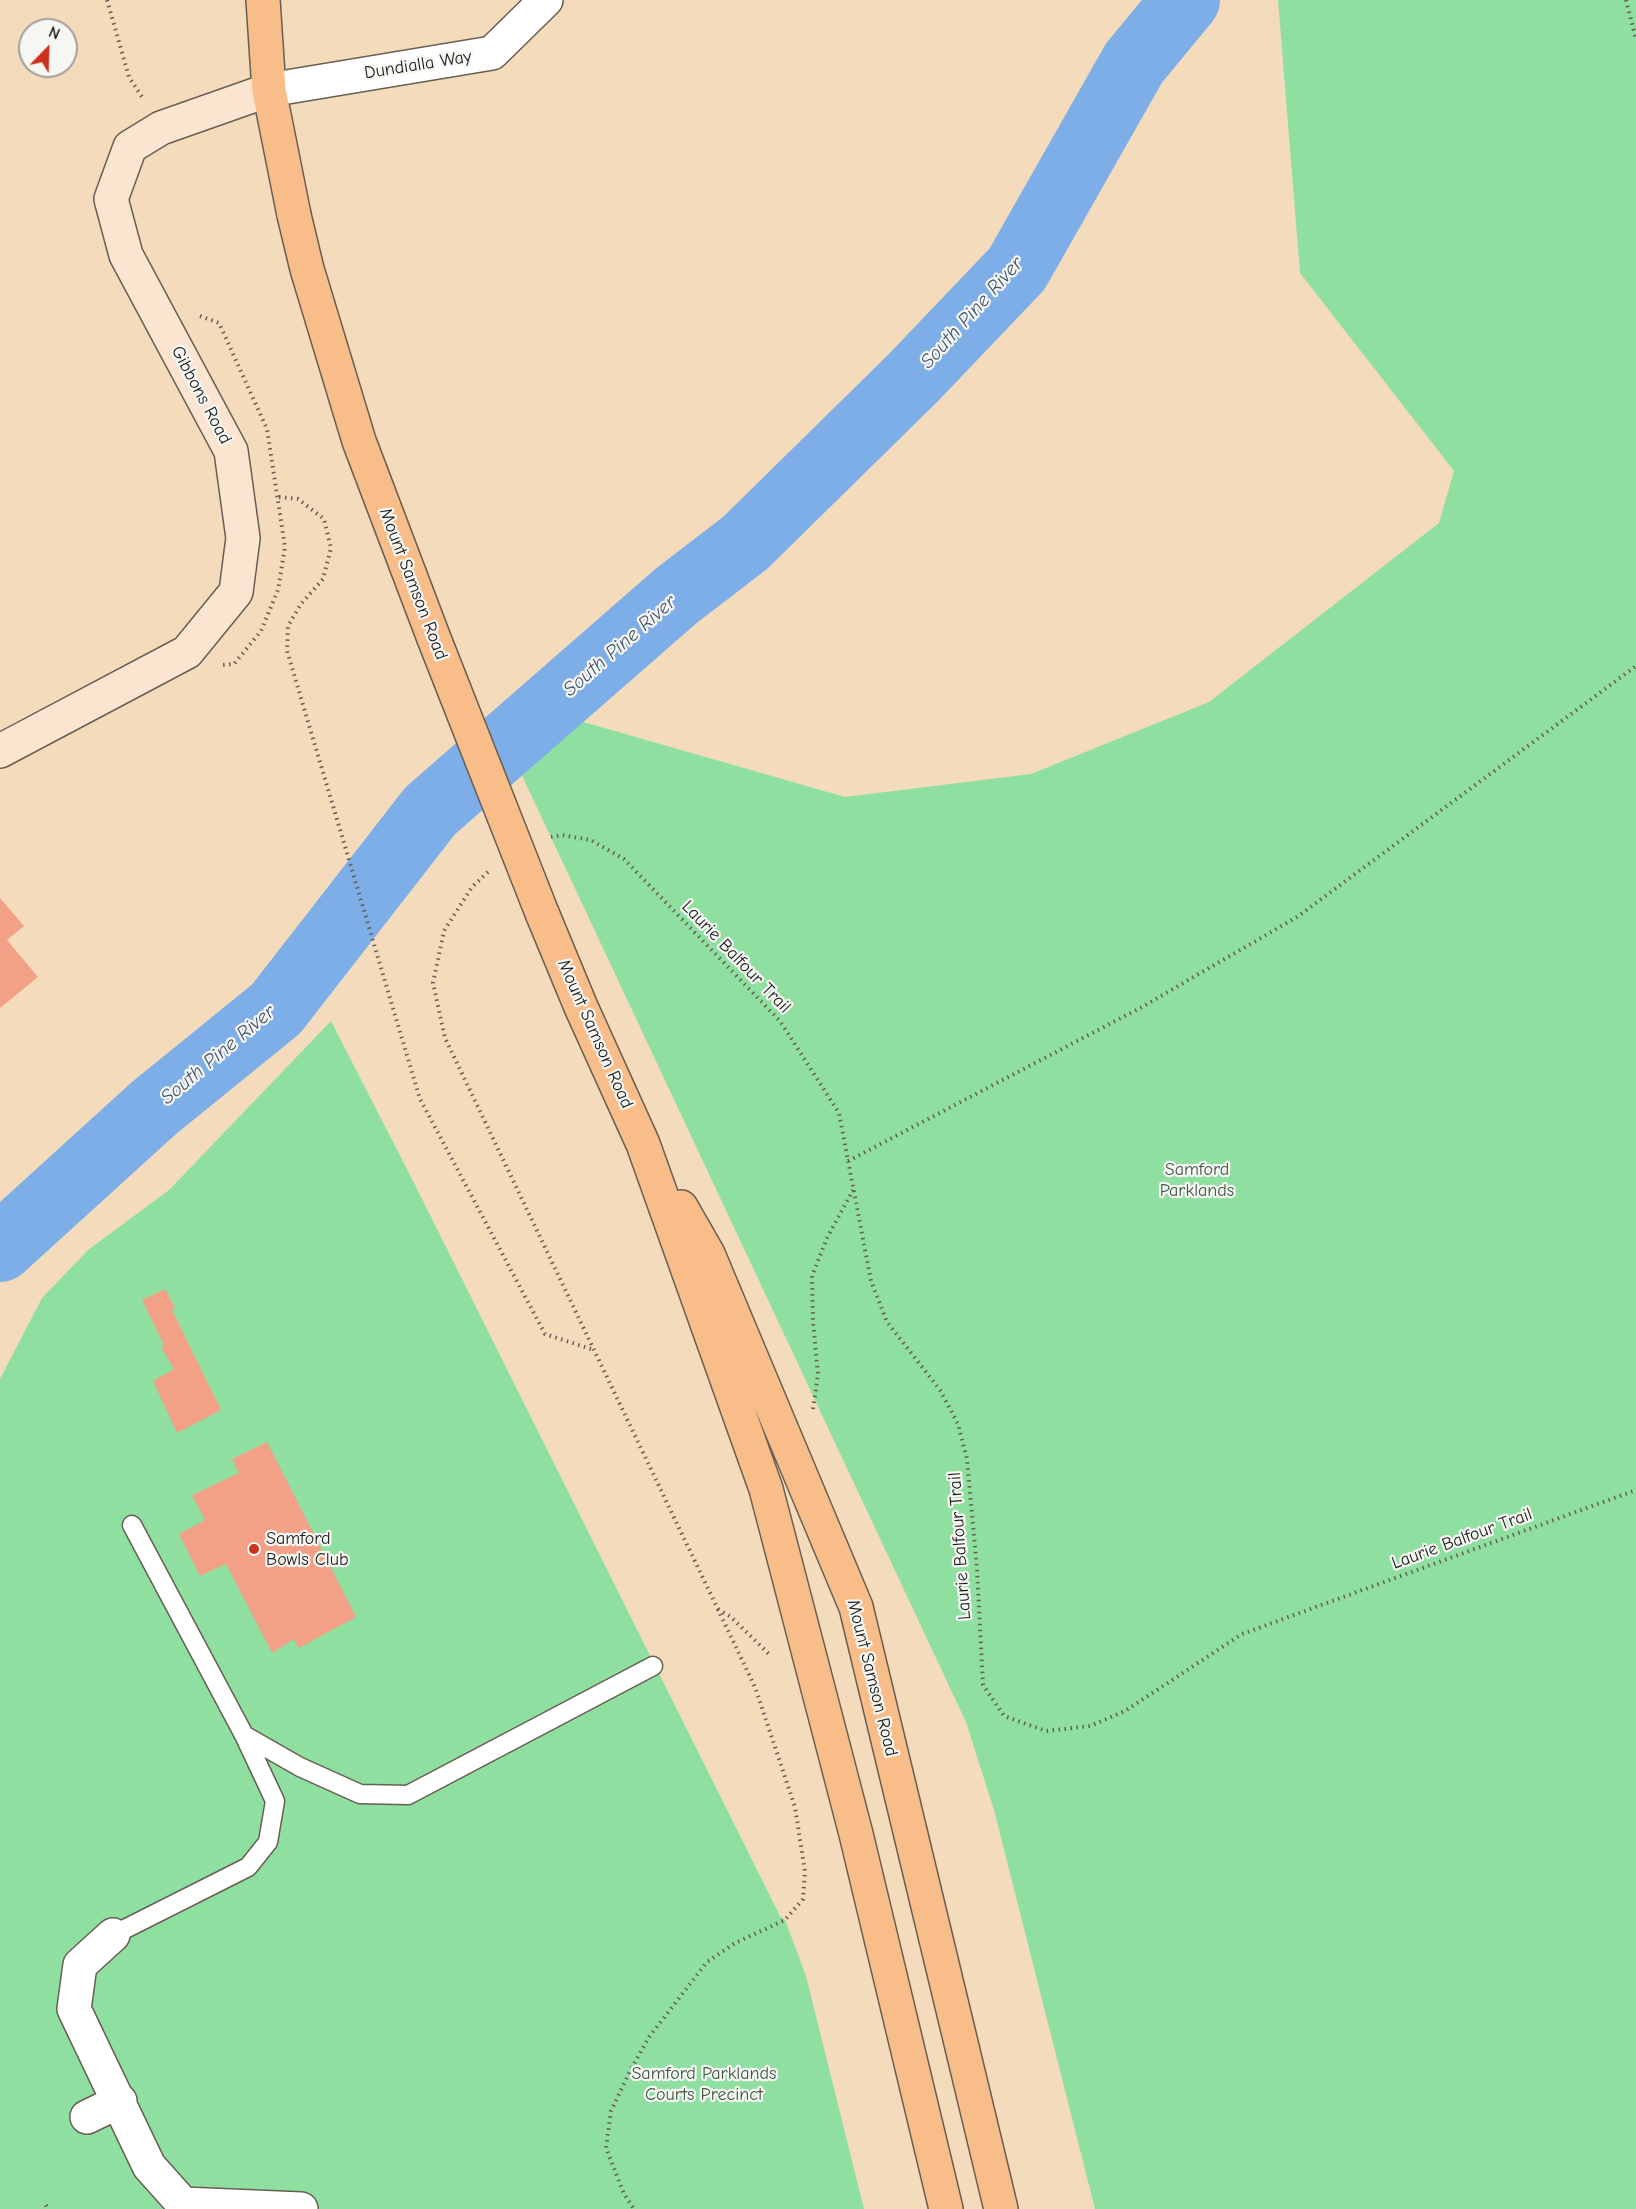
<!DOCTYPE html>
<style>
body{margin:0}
#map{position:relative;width:1636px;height:2209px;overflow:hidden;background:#f3dbbc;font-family:"Comic Neue",sans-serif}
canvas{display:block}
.north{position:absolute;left:18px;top:18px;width:60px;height:60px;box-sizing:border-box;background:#f6f6f2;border:2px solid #9f9f9c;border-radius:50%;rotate:23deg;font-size:16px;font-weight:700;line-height:24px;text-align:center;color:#1c1c1c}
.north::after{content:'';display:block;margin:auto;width:21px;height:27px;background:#c8321e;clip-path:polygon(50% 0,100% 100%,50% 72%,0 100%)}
</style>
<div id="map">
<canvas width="1636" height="2209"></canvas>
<div class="north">N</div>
</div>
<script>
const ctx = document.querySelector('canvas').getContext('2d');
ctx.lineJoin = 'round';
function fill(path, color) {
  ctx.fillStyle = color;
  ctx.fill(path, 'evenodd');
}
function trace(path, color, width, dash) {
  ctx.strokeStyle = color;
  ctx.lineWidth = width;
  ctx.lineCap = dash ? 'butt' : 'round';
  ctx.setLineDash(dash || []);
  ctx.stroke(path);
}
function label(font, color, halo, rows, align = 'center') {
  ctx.font = font + ' "Comic Neue",sans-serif';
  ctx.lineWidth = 4.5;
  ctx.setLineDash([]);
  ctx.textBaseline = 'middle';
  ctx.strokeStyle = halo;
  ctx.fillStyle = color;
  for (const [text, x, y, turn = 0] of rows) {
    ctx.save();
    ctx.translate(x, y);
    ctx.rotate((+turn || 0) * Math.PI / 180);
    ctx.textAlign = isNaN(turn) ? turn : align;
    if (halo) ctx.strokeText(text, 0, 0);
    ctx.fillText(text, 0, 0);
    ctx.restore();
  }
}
fill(new Path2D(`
 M1278,0H1636V2209H1095L994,1810L966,1722L503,735L559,715L845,797L1031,774L1209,702L1439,523L1454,471L1300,273Z
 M331,1021L411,1177L780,1916L785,1920L806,1976L864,2209H0V1379L42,1298L88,1250L169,1190Z`), '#8fe0a0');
trace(new Path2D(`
 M0,1248L154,1108L276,1009L430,811L676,596L745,543L913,378L1017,269L1134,63L1186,0`), '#7eaee8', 68);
fill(new Path2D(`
 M0,898L24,926L7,940L38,977L0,1008Z
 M165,1289L175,1308L172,1310L221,1410L177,1433L153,1381L174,1369L161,1347L164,1345L142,1300Z
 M267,1442L356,1617L299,1648L294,1639L272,1653L226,1564L200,1576L179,1534L205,1520L192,1495L239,1473L232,1459Z`), '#f2a187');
const lane = new Path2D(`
 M244,1735L300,1767L360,1794L408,1795L653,1666
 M113,1935L248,1867L268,1842L275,1801L244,1735L132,1525`);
const street = new Path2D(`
 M269,90L492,53L546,0
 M113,1935L80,1965L74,2009L149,2166L183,2204L301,2209
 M87,2117L120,2101`);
const secondary = new Path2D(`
 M0,751L187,652L236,592L243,538L231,451L126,255L111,199L130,147L161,128L269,90`);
const primary = new Path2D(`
 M263,0L269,90L294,215
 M542,913L581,1007L643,1144L766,1489L856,1834L946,2209
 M681,1207L708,1254L856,1607L1001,2209`);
trace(lane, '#675f54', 21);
trace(street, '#675f54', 36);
trace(secondary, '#675f54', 36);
trace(primary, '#675f54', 36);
trace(new Path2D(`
 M107,0L129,77L142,97
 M1626,0L1636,39
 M200,316L219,323L267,429L285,547L278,590L261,631L234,664L223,665
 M279,497L298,499L324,519L331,548L323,579L301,604L288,626L287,651L420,1099L545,1334L594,1350
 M551,837L562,835L591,840L624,859L780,1021L839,1113L871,1281L887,1322L940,1390L958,1424L967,1459L977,1569L983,1685L1004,1716L1046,1731L1090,1726L1125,1711L1242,1634L1636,1490
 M488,872L472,887L444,931L433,983L445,1038L755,1687L795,1807L805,1872L803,1899L785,1920L735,1943L707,1962L649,2037L629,2073L611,2111L606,2148L624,2194L634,2209
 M848,1161L1142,1007L1297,917L1636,666
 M813,1409L818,1374L813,1322L812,1276L827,1238L853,1190
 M718,1609L731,1617L770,1655
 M46,2205L48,2209`), '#675f54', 4, [1.5, 4.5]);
trace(lane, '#fff', 18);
trace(street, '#fff', 33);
trace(secondary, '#fce5d0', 33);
trace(primary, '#f8bd89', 33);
const primaryBridge = new Path2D(`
 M294,215L307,269L359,441L433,636L542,913`);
trace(primaryBridge, '#675f54', 36, []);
trace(primaryBridge, '#f8bd89', 33);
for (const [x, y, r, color] of [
 [254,1549,6,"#c8321e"]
]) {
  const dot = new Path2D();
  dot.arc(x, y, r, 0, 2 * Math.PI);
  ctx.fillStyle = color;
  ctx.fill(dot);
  trace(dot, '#f6f6f2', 2);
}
label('18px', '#1c1c1c', '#f6f6f2', [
 ["Dundialla Way",418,65,-9],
 ["Gibbons Road",201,395,62],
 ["Mount Samson Road",413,584,69],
 ["Laurie Balfour Trail",736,957,46],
 ["Mount Samson Road",595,1034,66],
 ["Laurie Balfour Trail",1462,1539,-20],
 ["Laurie Balfour Trail",960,1546,-94],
 ["Mount Samson Road",872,1678,76]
]);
label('18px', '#3e5744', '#f6f6f2', [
 ["Samford",1197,1170],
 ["Parklands",1197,1191],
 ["Samford Parklands",704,2074],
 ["Courts Precinct",704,2095]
]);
label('18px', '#1c1c1c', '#f6f6f2', [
 ["Samford",266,1539],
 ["Bowls Club",266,1560]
], 'left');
label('italic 20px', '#43566e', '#f6f6f2', [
 ["South Pine River",972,313,-48],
 ["South Pine River",620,646,-41],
 ["South Pine River",218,1055,-40]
]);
</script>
